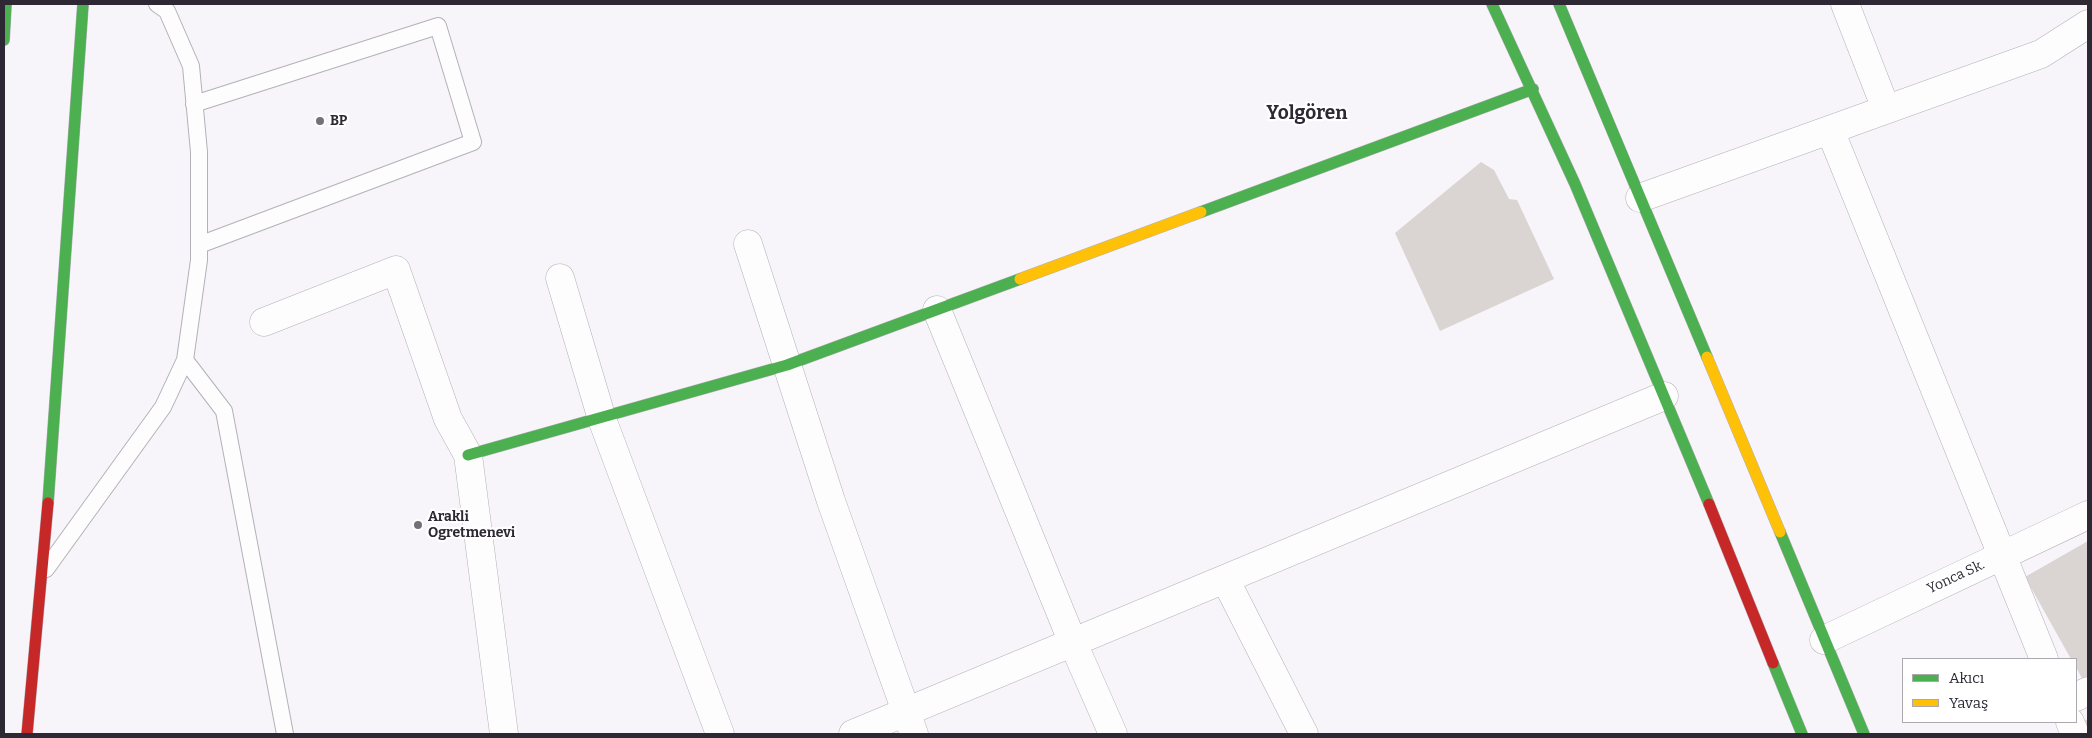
<!DOCTYPE html>
<meta charset="utf-8">
<style>
body{margin:0}
#map{position:relative;width:2092px;height:738px;overflow:hidden;background:#f7f4fa;font-family:Bitter,serif}
canvas{display:block}
.frame{position:absolute;inset:0;border:5px solid #2d2833;pointer-events:none}
.legend{position:absolute;left:1902px;top:658px;width:175px;height:65px;box-sizing:border-box;background:#fff;border:1px solid #aba9ad;margin:0;padding:6px 9px;list-style:none;font-size:15px;color:#2d2833}
.legend li{display:flex;align-items:center;gap:10px;height:25px}
.legend b{width:25px;border:1px solid #aba9ad}
</style>
<div id="map">
<canvas width="2092" height="738"></canvas>
<div class="frame"></div>
<ul class="legend">
<li><b style="height:6px;background:#4caf50"></b>Akıcı</li>
<li><b style="height:6px;background:#ffc107"></b>Yavaş</li>
</ul>
</div>
<script>
const ctx = document.querySelector('canvas').getContext('2d');
ctx.lineJoin = 'round';
function fill(path, color) {
  ctx.fillStyle = color;
  ctx.fill(path, 'evenodd');
}
function trace(path, color, width, dash) {
  ctx.strokeStyle = color;
  ctx.lineWidth = width;
  ctx.lineCap = dash ? 'butt' : 'round';
  ctx.setLineDash(dash || []);
  ctx.stroke(path);
}
function label(font, color, halo, rows, align = 'center') {
  ctx.font = font + ' Bitter,serif';
  ctx.lineWidth = 4.5;
  ctx.setLineDash([]);
  ctx.textBaseline = 'middle';
  ctx.strokeStyle = halo;
  ctx.fillStyle = color;
  for (const [text, x, y, turn = 0] of rows) {
    ctx.save();
    ctx.translate(x, y);
    ctx.rotate((+turn || 0) * Math.PI / 180);
    ctx.textAlign = isNaN(turn) ? turn : align;
    if (halo) ctx.strokeText(text, 0, 0);
    ctx.fillText(text, 0, 0);
    ctx.restore();
  }
}
fill(new Path2D(`
 M1481,162L1494,170L1509,199L1517,200L1554,279L1440,331L1395,233Z
 M2088,541V690L2076,667V659H2071L2025,577Z
 M2088,719V734L2082,722Z`), '#dad4d2');
const lane = new Path2D(`
 M194,104L438,26L473,142L199,245
 M185,360L224,411L285,734
 M46,569L163,407L185,360L199,260V152L191,66L167,11L157,4`);
const street = new Path2D(`
 M1845,4L1886,109
 M1830,130L2044,659
 M1640,198L2041,54L2088,24
 M748,244L831,501L914,734
 M560,278L602,419L720,734
 M937,310L1073,643L1113,734
 M264,322L396,270L448,419L468,455L504,734
 M1225,579L1304,734
 M1824,640L2088,515
 M2076,697L2088,691
 M2070,722L2075,734
 M853,734L1664,396`);
const fast = new Path2D(`
 M1492,4L1575,184L1709,504
 M1559,4L1707,357
 M4,40L6,4
 M1201,212L1533,89
 M468,455L787,365L1020,279
 M48,503L83,4
 M1780,532L1864,734
 M1773,663L1802,734`);
const slow = new Path2D(`
 M1020,279L1201,212
 M1707,357L1780,532`);
const jam = new Path2D(`
 M1709,504L1773,663
 M27,734L48,503`);
trace(lane, '#b4b0b9', 18);
trace(street, '#b4b0b9', 29);
trace(fast, '#b4b0b9', 12);
trace(slow, '#b4b0b9', 12);
trace(jam, '#b4b0b9', 12);
trace(lane, '#fefdfe', 16);
trace(street, '#fefdfe', 28);
trace(fast, '#4caf50', 11);
trace(slow, '#ffc107', 11);
trace(jam, '#c62828', 11);
for (const [x, y, r, color] of [
 [320,121,5,"#746f79"],
 [418,525,5,"#746f79"]
]) {
  const dot = new Path2D();
  dot.arc(x, y, r, 0, 2 * Math.PI);
  ctx.fillStyle = color;
  ctx.fill(dot);
  trace(dot, '#fff', 2);
}
label('bold 14px', '#2d2833', '#fff', [
 ["BP",330,121],
 ["Arakli",428,517],
 ["Ogretmenevi",428,533]
], 'left');
label('14px', '#2d2833', '#fff', [
 ["Yonca Sk.",1956,577,-25]
]);
label('bold 19px', '#2d2833', '#fff', [
 ["Yolgören",1307,114]
]);
</script>
